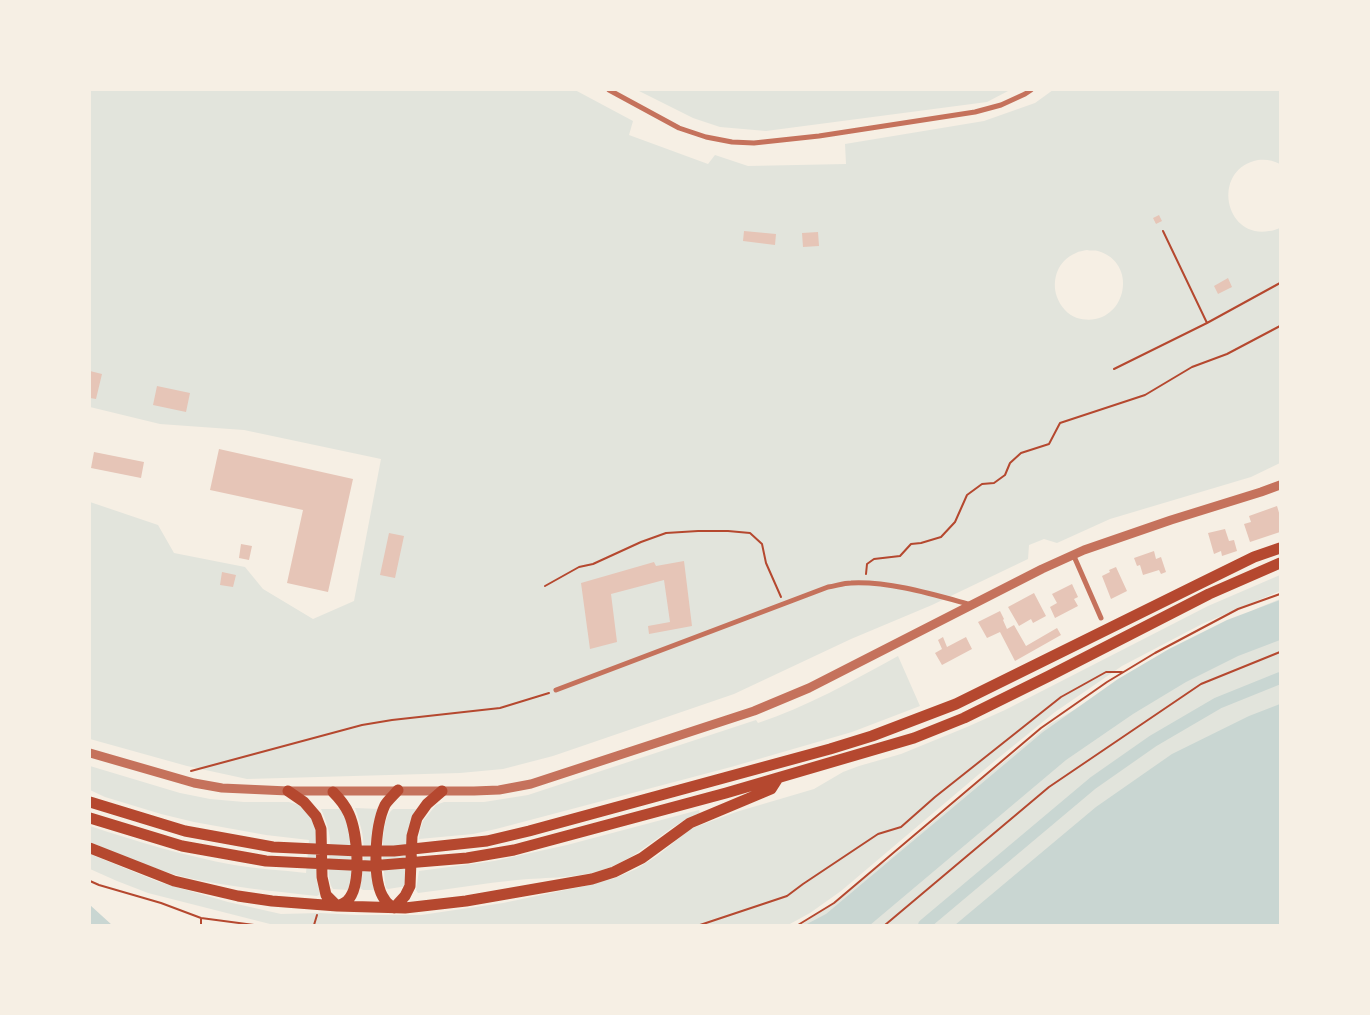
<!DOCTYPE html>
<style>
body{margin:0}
#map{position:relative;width:1370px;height:1015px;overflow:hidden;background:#f6efe4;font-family:"Public Sans",sans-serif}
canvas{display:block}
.frame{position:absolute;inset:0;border:91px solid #f6efe4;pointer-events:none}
</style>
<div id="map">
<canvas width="1370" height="1015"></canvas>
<div class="frame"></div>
</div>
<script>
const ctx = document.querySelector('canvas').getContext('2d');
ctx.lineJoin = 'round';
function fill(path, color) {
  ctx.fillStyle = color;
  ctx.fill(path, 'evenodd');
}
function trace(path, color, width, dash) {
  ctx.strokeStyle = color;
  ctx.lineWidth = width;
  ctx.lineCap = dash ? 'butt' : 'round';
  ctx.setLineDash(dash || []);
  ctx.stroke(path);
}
fill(new Path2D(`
 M90,90H575L633,121L629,135L708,164L715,155L748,166L846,164L845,144L984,121L1035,103L1053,90H1280V164C1273,160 1265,159 1258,160C1211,169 1224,239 1269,231C1273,231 1276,229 1280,228V463L1251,477L1110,519L1057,543L1044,539L1029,545L1028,559L932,605L851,639L734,694L553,756L503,769L460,773L247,779L187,766L90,739V502L158,525L174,553L245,567L263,589L313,619L354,601L381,459L244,430L160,424L90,407ZM1087,250C1090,251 1095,250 1098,251C1142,264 1124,331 1077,318C1068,315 1060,306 1057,297C1051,280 1058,260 1076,253C1079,251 1083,251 1087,250Z
 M637,90H1010L987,102L766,131L720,127L693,118Z
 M1280,575V591L1202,624L1122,666L1055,712L991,764L841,891L810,913L788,925H270V924L148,893L117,881L90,869V854L159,882L228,902L281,914L320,913L356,915H421L503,903L589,885L615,878L636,869L657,856L690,829L736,812L814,789L843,772L859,766L901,754L967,727L1005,710L1208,606Z
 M1280,599V925H801L839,899L880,865L887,861L985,777L1050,724L1190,642L1258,608Z
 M898,656L920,706L852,732L731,767L496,829L473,834L419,839L420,830L423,821L436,805L444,802H484L528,795L756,720L758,723C807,707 852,681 898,656Z
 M90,766L180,793L210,799L244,802H289L299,805L314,819L317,831L316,877L320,894L317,896C273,891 228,887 184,877C152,869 121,855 90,842V826C138,842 185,856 234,865C257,869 282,870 306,873L309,840L266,835L194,822L161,814L105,797L90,790Z
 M355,808L379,809L375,890H363L360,888C364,873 365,847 362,832C360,824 358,816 355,808Z
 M321,809H340L346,817L350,831L353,875L349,890L333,889C325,878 331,852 330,839C329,829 325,818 321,809Z
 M393,809H416L409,831L407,886L388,889L386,888C383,870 378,820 393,809Z
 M699,810L700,813C666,826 642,856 608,868C580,879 547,877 517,880C484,883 451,889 418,893L416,890L419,871L494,861L567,845Z`), '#e2e4dc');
fill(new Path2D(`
 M1280,600V640L1238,656L1186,682L1133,714L1066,760L870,925H805L826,914L1043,732L1118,679L1169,649L1227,620Z
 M1280,704V925H955L1096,807L1172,754L1249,716Z
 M90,905L112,925H90Z`), '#c9d6d2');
trace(new Path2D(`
 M924,925L1093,783L1153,741L1218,703L1280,678`), '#c9d6d2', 12);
fill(new Path2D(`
 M1159,215L1162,221L1156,224L1153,218Z
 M744,231L776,234L775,245L743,241Z
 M818,232L819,246L803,247L802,233Z
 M1228,278L1232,287L1218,294L1214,286Z
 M90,371L102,374L96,399L90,398Z
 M157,386L190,393L186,412L153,405Z
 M219,449L353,479L328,592L287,583L303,510L210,490Z
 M94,452L144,462L141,478L91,468Z
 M1277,506L1280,516V532L1250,542L1244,524L1251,522L1249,516Z
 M1225,529L1229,541L1234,540L1237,551L1222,556L1221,551L1214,554L1208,533Z
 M389,533L404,536L395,578L380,575Z
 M241,544L252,546L249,560L239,558Z
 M1154,551L1156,559L1161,557L1166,572L1161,574L1159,570L1143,575L1140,565L1137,566L1134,558Z
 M684,561L692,626L649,634L648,626L670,622L664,580L611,594L617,642L590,649L581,583L654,562L656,566Z
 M1116,567L1127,591L1111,599L1102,576L1110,572L1109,570Z
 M222,572L236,575L233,587L220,585Z
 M1072,584L1078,597L1074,599L1078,606L1055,618L1050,607L1057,603L1052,594Z
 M1034,593L1046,616L1033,623L1031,619L1019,626L1008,607Z
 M1000,611L1004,619L1003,620L1007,629L1014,625L1026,646L1057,628L1061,635L1015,661L1000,632L987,638L978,622Z
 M943,637L947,647L966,637L972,649L942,665L935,653L942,649L938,640Z`), '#e6c5b7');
trace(new Path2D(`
 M1163,231L1207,323
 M1114,369L1207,323L1280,283
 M866,574L867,564L874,559L900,556L911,544L921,543L941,537L955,522L967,495L982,484L994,483L1005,475L1010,463L1021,453L1049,444L1060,423L1145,395L1192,367L1227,354L1280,326
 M545,586L579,567L593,564L641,542L666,533L698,531H728L750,533L762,544L766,563L781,597
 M191,771L362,725L392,720L500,708L549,693
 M90,881L99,885L161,903L201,918L254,925
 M201,918V925
 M314,925L317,915
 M700,925L787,896L803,884L878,834L901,827L935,797L1061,697L1106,672H1122
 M798,925L834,903L1041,728L1107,682L1155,653L1238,609L1280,594
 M885,925L1049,787L1201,684L1280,652`), '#b5482f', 2);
trace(new Path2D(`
 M609,90L679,128L706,137L732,142L754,143L819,136L975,112L1001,105L1025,94L1031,90
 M1073,554L1101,618
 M556,690L828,587C836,586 843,583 851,583C890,581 935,595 972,605`), '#c5725c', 5);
trace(new Path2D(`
 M90,753L194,783L222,788L288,791H474L499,790L531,784L754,711L809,688L1042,569L1084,550L1171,520L1261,492L1280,485`), '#c5725c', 9);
trace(new Path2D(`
 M288,791L304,802L316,816L321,829L322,877L326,895L337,906
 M333,792C339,798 345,805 349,814C357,832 363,886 347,901C345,903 340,905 337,906
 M90,802L185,831L273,847L359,851H394L487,841L529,831L830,749L872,736L956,704L1197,585L1254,557L1280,548
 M90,818L182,846L266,861L370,866L467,858L514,850L726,793L914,738L964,718L1049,676L1209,594L1280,563
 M90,848L174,881L238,896L272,901L337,906L405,908L466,901L592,879L614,872L642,858L690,823L771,789L778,778
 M394,908L405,896L410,886L412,836L417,818L427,804L442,791
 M394,908C391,906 387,903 385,900C371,882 375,826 385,805C388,800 394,795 398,790`), '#b5482f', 11);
</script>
